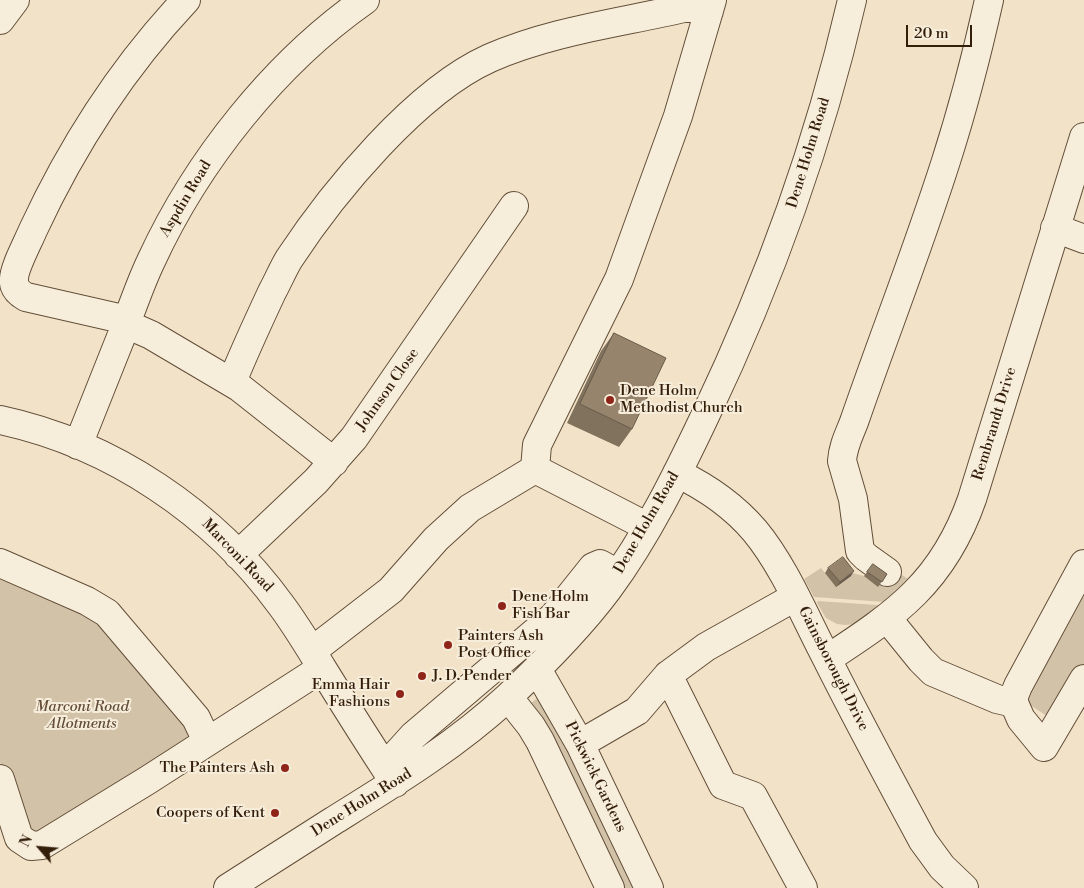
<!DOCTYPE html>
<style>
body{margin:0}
#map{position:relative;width:1084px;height:888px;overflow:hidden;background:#f2e3c8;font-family:"Libre Bodoni",serif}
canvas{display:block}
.north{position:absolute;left:15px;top:823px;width:50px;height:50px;-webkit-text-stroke:4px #f7eddb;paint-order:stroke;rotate:297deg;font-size:14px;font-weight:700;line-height:20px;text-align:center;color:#331e09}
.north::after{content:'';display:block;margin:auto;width:18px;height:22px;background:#331e09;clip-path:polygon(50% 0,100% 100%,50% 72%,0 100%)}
.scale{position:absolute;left:906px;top:25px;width:66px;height:22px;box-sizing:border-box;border:2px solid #331e09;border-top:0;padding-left:6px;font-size:15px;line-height:18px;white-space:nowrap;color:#331e09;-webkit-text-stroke:4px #f7eddb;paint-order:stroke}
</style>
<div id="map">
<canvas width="1084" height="888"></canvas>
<div class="north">N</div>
<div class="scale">20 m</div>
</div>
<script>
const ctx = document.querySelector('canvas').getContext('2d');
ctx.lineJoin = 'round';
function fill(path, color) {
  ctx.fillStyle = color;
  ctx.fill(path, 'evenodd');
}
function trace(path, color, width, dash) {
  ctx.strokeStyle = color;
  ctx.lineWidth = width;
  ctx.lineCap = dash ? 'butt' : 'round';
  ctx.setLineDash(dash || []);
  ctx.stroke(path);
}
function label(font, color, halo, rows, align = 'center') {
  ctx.font = font + ' "Libre Bodoni",serif';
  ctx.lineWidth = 4;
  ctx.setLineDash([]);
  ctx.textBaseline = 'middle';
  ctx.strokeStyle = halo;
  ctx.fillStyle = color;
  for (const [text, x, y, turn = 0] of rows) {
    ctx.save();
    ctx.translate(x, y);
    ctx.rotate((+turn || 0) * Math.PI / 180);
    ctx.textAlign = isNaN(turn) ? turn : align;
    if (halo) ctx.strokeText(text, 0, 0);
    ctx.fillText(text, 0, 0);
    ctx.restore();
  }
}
fill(new Path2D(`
 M0,568L69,599L141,659L193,738L43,838L17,820L0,762Z
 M821,568L825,573L850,576L853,573L864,576L892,568L908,579L896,593L885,602L814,597L804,579Z
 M1084,575V670L1053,720L1024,701Z
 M818,601L877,605L880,606L857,624L845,625L837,624L826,618L817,603Z
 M548,690L644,888H622L531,703Z`), '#d2c2a8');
const minor = new Path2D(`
 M0,20L15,0
 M1055,228L1084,239
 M127,320L26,297C19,293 13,288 14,279C14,268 28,242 33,230C72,146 122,68 186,0
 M126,324L151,335L239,387L334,462
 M232,382C244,352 258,322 272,292C278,281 283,269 289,259C333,192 416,91 490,58C552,31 619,23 684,8H693L709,11
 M0,420C112,444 214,513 281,605C296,625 309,647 322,668C346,707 370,745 395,783
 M78,445C93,407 108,370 123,332C132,308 140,284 151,261C197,161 275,63 365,0
 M677,473C708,488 733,505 755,531C784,566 805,617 826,657C857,719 890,780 923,841L942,867L964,888
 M648,527L535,469L537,445L619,279L678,116L712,0
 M238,555L316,481L354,438L514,206
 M0,563L87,601L107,613L196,718L207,741
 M887,572L866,557L860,551L853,499L842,461C843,446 849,435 854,422C884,335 918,249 946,161C963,108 977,54 989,0
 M887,618L921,660L933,672L997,699L1014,703V696L1018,686L1084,564
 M312,651L391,590L436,539L470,508L535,469
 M827,659C896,614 943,582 972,499L1084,137
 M537,669L580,744L649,888
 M668,675L723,785L753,796L803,888
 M508,697L531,726L540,741L610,888
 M1014,703L1021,719L1044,747L1084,679
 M580,744L637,711L668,675L706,647L795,597
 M385,767L413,736L553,617L593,567L600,564L618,574
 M0,779L19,838L31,846L42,845L148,780L322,668
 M228,888C263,866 298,843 333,821C394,783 455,746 508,697C544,663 579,628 608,589C647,536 677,475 705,416C769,282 819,144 852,0`);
trace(minor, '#634f39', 30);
trace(minor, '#f7eddb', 28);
fill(new Path2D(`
 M614,333L632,429L619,447L567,423L601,351Z
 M873,564L887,574L878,587L864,576Z
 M828,568L851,576L836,587L825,573Z`), '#81725d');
fill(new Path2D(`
 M854,571L851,576L836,587L840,582Z`), '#695c4c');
const building = new Path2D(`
 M614,333L666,358L632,429L580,404Z
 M843,557L854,571L840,582L828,568Z
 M873,564L887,574L882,582L867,572Z`);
fill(building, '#96846c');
trace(building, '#695c4c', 1);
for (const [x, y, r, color] of [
 [610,400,5,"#8f2418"],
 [502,606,5,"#8f2418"],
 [448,645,5,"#8f2418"],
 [422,676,5,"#8f2418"],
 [400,694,5,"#8f2418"],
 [285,768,5,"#8f2418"],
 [275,813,5,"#8f2418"]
]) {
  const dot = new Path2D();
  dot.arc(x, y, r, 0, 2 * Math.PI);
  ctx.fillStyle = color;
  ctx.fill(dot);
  trace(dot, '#f7eddb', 2);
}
label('15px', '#331e09', '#f7eddb', [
 ["Dene Holm Road",809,153,-73],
 ["Aspdin Road",186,199,-59],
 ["Johnson Close",388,390,-55],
 ["Rembrandt Drive",995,424,-73],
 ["Dene Holm Road",647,523,-60],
 ["Marconi Road",237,556,46],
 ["Gainsborough Drive",833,669,63],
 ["Pickwick Gardens",595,777,64],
 ["Dene Holm Road",362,803,-32]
]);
label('15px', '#331e09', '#f7eddb', [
 ["Dene Holm",620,391],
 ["Methodist Church",620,408],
 ["Dene Holm",512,597],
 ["Fish Bar",512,614],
 ["Painters Ash",458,636],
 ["Post Office",458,653],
 ["J. D. Pender",432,676],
 ["Emma Hair",390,685,"right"],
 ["Fashions",390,702,"right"],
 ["The Painters Ash",275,768,"right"],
 ["Coopers of Kent",265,813,"right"]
], 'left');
label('italic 15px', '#634f39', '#f7eddb', [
 ["Marconi Road",82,707],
 ["Allotments",82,724]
]);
</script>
